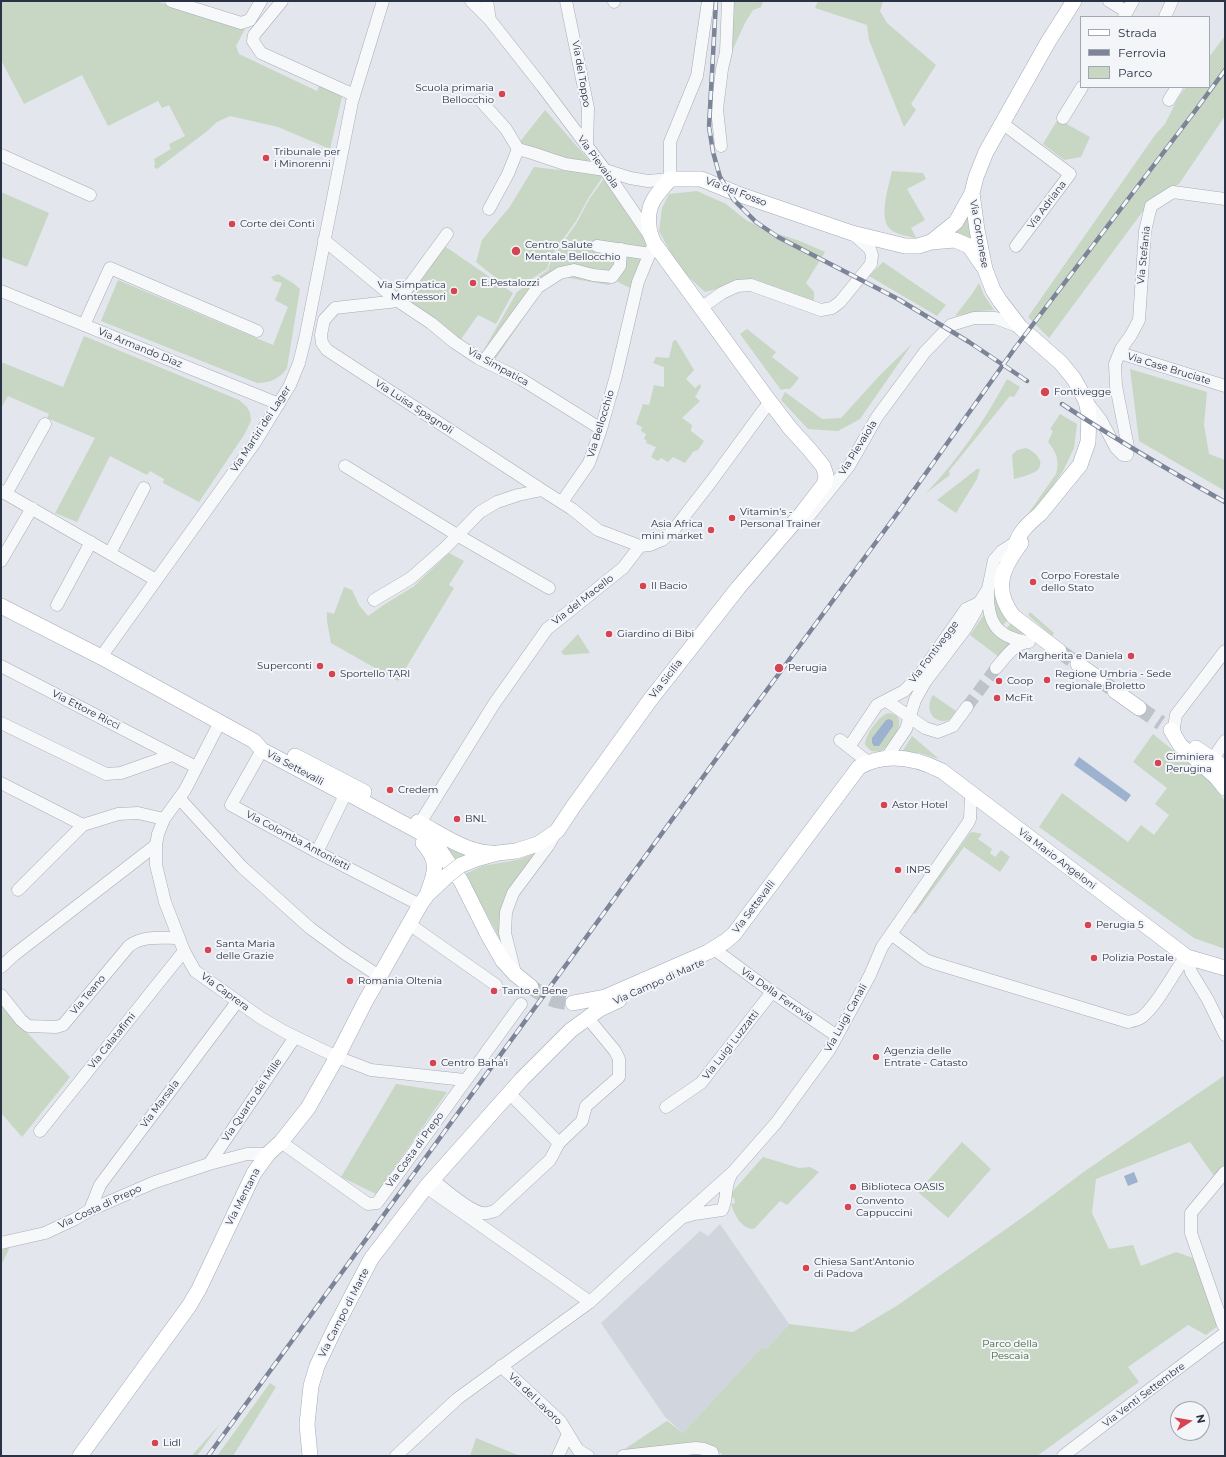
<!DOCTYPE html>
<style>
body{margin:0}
#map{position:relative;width:1226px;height:1457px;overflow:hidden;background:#e3e6ec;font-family:Montserrat,sans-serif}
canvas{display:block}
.frame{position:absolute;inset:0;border:2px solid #2a3246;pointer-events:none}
.legend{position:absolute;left:1080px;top:16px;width:130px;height:72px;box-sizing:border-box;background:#f3f5f9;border:1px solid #a3a7b1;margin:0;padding:5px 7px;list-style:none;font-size:12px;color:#2a3246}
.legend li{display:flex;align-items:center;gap:8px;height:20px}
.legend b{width:20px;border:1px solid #a3a7b1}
.north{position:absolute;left:1170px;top:1401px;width:40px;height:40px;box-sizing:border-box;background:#f3f5f9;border:1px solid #a3a7b1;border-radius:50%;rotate:78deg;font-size:11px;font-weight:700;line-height:16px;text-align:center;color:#2a3246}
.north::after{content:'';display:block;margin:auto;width:14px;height:18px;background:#d64351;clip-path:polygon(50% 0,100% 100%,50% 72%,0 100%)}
</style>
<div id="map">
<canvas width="1226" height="1457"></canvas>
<div class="frame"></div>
<ul class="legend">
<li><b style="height:5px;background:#fff"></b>Strada</li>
<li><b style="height:5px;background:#7c8497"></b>Ferrovia</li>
<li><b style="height:11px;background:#c8d6c4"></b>Parco</li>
</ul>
<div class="north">N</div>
</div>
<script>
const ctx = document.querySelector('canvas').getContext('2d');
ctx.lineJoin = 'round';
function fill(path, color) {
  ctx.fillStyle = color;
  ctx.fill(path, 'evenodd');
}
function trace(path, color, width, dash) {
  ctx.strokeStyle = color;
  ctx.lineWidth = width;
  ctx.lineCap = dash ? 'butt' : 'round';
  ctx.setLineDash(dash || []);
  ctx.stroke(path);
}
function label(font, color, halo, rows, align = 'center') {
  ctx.font = font + ' Montserrat,sans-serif';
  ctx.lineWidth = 4;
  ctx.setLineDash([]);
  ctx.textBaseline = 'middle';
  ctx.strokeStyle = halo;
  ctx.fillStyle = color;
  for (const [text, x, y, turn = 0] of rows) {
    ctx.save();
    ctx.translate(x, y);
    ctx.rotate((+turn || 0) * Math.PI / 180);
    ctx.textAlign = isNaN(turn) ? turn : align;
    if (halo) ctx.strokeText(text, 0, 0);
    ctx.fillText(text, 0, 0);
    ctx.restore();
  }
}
fill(new Path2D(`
 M720,1224L789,1324L767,1349L762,1347L683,1433L665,1417L601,1323L700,1231L708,1236Z`), '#d1d5de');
fill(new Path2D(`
 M1,1H156L245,29L236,46L239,54L317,91L320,84L339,93L342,97L330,149L278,127L230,116L217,122L206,132L157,169L154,167L155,164L154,159L171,149L169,144L185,136L169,105L162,108L158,101L108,126L82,75L24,104L1,60Z
 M733,1H763L761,7L753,10L745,23L732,51Z
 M818,1H883L880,11L887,23L936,65L911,104L916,110L904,127L869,40L867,25L815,8Z
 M1225,36V116L1179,184L1149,203L1049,338L1028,317L1155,135L1165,124L1177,100L1186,87H1209V57Z
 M545,110L589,160L584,165L519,143Z
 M1058,119L1090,137L1081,157L1064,160L1043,144Z
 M534,167L604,175L589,197L576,221L551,256L547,269L517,288L496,278L476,262L482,240L509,208Z
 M892,171L923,173L926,179L907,189L925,220L911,228L917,239C909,236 897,235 890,229C878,218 889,185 892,171Z
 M605,177L652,244L632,289L614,280L609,285L563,277L543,290L494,361L482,353L517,292L548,270L552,258L576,224L590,198Z
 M697,191L726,204L746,220L769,231L800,241L825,252L806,283L814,292V302L789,292L758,282L743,279L728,286L705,292L679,268L659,231L662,208L669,194Z
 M1,192L49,213L27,267L1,257Z
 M970,204L972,241L965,236L953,234Z
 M443,245L513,293L496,324L478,315L459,342L402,302Z
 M883,262L946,305L937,316L869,276Z
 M278,274L293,283L300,289L287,368C280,379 269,383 257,383L101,321L118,280L273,345L288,307L275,300L282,283L274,281L271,277Z
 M979,283L984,295L994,310L980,311L955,316L972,294Z
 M747,329L776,352L772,357L799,378L790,389H785L781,390L740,334Z
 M84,336L239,400L247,407L250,413L251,421L244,435L199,502L163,483L164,479L150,471L147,475L110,456L77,522L55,513L95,438L47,418L49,414L8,396L1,408V362L63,387Z
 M676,340L694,370L686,379L695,388L700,384L701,387L695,397L700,401L682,418L692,425L691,431L704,441L698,450L693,452L685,463L673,457L668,462L661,458L658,461L651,457L656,447L646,443L647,441L644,439L646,434L641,431L642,427L636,424L643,404L649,405L654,385L664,387V367L653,363L656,357L669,358L673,341Z
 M912,344L860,419L838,431L808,429L781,400L785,392L822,419L841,418L881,374Z
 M1130,369L1207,392L1204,425L1209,454L1225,460V491L1139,441Z
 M1007,379L1020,387L1014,397L1010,396L949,471L950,475L926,493C958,460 985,420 1007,379Z
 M1060,414L1077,424L1074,448L1063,471L1027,524H1021L1056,474C1060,461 1056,451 1048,442L1053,431L1050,429Z
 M1026,448C1035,451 1048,464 1035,472C1029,475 1021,477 1014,479L1012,455L1017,450Z
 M977,469H980L977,479L956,513L937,500Z
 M449,553L464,561L449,585L454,588L398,681L331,643L327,621V612L334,614L344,587L352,590L359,605L368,616L385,604L413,587Z
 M996,592L1008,620L1002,626C995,617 989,603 996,592Z
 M1030,612L1054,633L1052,636L1028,615Z
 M985,613L1012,643L999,657L970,635Z
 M1011,623L1023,633L1022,636L1006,629Z
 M578,634L590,653L564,655L561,652Z
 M933,695L956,711L949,720C933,725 924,709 933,695Z
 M888,713C912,716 892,741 883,750L880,752L871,751L865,745C865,735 879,716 888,713Z
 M1153,734L1207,778L1225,801V949L1194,938L1039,827L1062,793L1128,842L1141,825L1154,835L1169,815L1155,804L1167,788L1133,762Z
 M912,736L939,759L919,753L902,752Z
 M973,832L982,834L978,839L992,849L990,853L995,857L1001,850L1010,857L1000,872L964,847L915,914L913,912L970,833Z
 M441,841L479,854L458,863Z
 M540,848L502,910L500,939L465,874L482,866L517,860L528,856Z
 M1,1006L70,1077L22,1137L1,1113Z
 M1225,1075V1165L1214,1176L1190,1142L1096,1179L1092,1213L1109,1249L1133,1245L1141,1266L1176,1252L1196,1259L1219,1325L1206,1335L1188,1325L1128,1367L1139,1382L1037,1456H721L722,1454L707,1444L678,1445L617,1454L667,1421L683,1433L762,1347L767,1349L789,1324L853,1332L898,1305L1026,1215L1085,1171Z
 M396,1084L447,1092L376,1194L341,1177Z
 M962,1142L991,1169L948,1218L918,1192Z
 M763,1157L799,1168L810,1167L819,1172L787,1205L780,1201L755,1228L752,1229C740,1227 735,1215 731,1204L735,1203L734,1198H730L732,1192Z
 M13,1240L1,1266V1243Z
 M270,1383L276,1387L233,1456H217Z
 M220,1424L197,1456H192L194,1453Z
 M476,1438L520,1456H470Z`), '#c8d6c4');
fill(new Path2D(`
 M889,719L893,721V726L879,746H874L872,743V738L886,720Z
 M1079,757L1131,795L1126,802L1074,765Z
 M1134,1172L1138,1182L1128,1186L1124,1176Z`), '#9db2ce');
trace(new Path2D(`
 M967,707L996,668`), '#bec2cb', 12, [12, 6]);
trace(new Path2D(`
 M1059,651L1078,664
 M1099,679L1115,691
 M1139,708L1161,723
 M531,987C547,998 554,1002 573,1003`), '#bec2cb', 15, [15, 8]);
const minor = new Path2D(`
 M171,1L241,23L250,20L261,1
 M282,1L254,35L253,41L261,53L354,95
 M471,1L490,20L542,86L605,170L650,236
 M487,1L490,20
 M566,1L588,108L587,147
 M1109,1L1127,12
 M614,2V1
 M1124,17L1133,1
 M1165,17L1172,1
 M480,100L506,129L518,149L532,153L565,164L605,170L630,178L648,181L670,179V142L697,76L708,1
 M1169,100L1177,87
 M1063,118L1082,87
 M1002,123L1070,174L1016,246
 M721,146L717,109L722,69L726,52L728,1
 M1,155L90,195
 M489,209L508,174L518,149
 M324,240L398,301L431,323L454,342L478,358L521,379L601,429
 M597,246L650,254
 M1,291L182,365L279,404
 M398,301L335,308L324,320L321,335L322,343L327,350L542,490
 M398,301L447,234
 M701,308L722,293L737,286L751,285L821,310L832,308L840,302L871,264L872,255L870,249L852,233
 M84,325L110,268L257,331
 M1120,353L1225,386
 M484,361L538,287L560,273L574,270L593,275L612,277L620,266L621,249
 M1087,402L1101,420L1116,448L1123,455H1127L1128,447L1116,386L1115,364L1121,349L1131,335L1139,320L1145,231L1151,206L1173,192L1225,199
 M345,466L457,535L549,588
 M1,491L156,580
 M6,494L45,424
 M562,502L589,463L601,429L616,376L638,282L654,243
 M809,516L849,466L877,417L925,352L951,325L974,318H995L1020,327
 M110,553L144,488
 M1,561L32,508
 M988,590C987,621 995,637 1028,642
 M374,600L411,578L446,547L480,512L497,502L518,495L542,490L572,509L598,530L640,546
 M57,605L91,542
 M101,657L256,441L290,385L299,363L305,339L352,102L383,1
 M1,666L196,767
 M996,668C1005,658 1014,643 1029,642
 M887,701L925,728L938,732L953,726L967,707
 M220,722L185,790L164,819L158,834L156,845V865L165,902L184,951L195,971L261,1018L285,1032L337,1057L371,1070L465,1080
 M1,723L106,774L121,773L172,755
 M1175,734L1174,727L1176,715L1225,651
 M840,740L868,762
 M849,747L877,705L904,691L918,677L966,609L979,603
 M262,750L231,805L317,852L420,905
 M887,757L906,729L915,700L925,682L966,628L976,611L979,603L988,589L994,560L1002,551L1016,542
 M1212,760L1225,741
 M1,783L83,825
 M179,798L242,867L310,928L344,953L379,976
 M420,823L494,704L547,629L623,568L640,546L650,545L662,540L672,532L710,483L765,408L770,402
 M317,852L344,797
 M18,890L83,825L118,814L138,813L164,819
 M409,924L496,985
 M891,934L926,960L934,963L1128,1022C1133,1021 1138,1020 1142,1017C1156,1006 1173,975 1183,960L1187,957L1191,972L1208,1000L1225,1035
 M718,952L772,992L837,1036
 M1,967L14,955L156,845
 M515,973L505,933L506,912L513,893L548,846L556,832
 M1,995L21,1020L28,1026L56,1027L63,1025L129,946C143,935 162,938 179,938
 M509,1093L559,1143L582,1121L586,1106L619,1077V1059L615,1051L587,1017
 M666,1107L701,1083L772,992
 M40,1131L184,951
 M281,1142L368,1204L377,1203L521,1004
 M209,1164L295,1037
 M433,1180C443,1188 470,1212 483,1213C486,1214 491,1212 495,1211L550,1160L559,1143
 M426,1187L590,1302
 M90,1210L100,1185L237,1002
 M684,1217L694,1214L722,1210C728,1198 724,1187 731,1175
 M1,1243L45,1233L75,1219L90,1210L155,1182L209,1164L247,1154H268
 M1223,1325L1191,1233V1213L1225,1172
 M501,1366L561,1422L578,1450L588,1456
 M396,1456L457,1399L590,1302L668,1230L733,1172L776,1123L830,1049L870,975L882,947L968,823L970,819L971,794
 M558,1456L568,1434
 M623,1456L696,1448L704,1449L712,1452L713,1456
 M1063,1456L1149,1390L1225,1333`);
const major = new Path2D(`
 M931,242L956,222L972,193
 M1021,543C1003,567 992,588 1013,616L1059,651
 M1015,551C1015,535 1029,523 1040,514L1080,465L1088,442L1089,415L1086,401L1074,379L1061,363L1020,327L1000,301L993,290L985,269L977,230L972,193L976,177L986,152L1048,42L1074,1
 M1,606L101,657L254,741L262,750L341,792L349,794L425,835L439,849L461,881L487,933L503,961L515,974L531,987
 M1078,664L1099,679
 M1115,691L1139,708
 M1171,730L1180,745L1216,777L1225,788
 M1196,748L1225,768
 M295,756L364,792
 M418,822C441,834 465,852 491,853
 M423,843C439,861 436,871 428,892
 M461,865L476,859L498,853L516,851L538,844L557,831L573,807L650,700L738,588L802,513L825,483L826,475L823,466L809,449L790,428L764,394L654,243C648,231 646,214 653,201C657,193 665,186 670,179H701L738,194L852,233L905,246H918L931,242L955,240L969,246L985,269
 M573,1003L605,997L708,952L726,941L734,934L859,767C886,752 916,758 942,771L1187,957L1225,968
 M80,1456L189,1306L199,1289L254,1173L268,1154L281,1142L308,1108L337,1057L365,1002L420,905L427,895L448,875
 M310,1456L307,1424L311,1386L317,1366L335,1328L371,1259L426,1187L522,1079L571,1030L600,1009L619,1000`);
trace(minor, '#a8acb7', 13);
trace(major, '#a2aab9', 16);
trace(minor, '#f7f8fa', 12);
trace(major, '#fff', 15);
const rail = new Path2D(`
 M716,1L709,127L713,152L720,177L734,200L756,222L778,237L898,299L969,342L1027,381
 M1062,404C1115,439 1170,471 1225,502
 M208,1456L730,740L899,511L1015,348L1195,111L1225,70`);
trace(rail, '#7c8497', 4.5);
trace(rail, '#f3f5f9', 3, [9]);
const majorBridge = new Path2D(`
 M448,875L461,865`);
trace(majorBridge, '#a2aab9', 16, []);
trace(majorBridge, '#fff', 15);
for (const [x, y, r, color] of [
 [502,94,4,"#d64351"],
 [266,158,4,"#d64351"],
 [232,224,4,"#d64351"],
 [516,251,5,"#d64351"],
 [473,283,4,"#d64351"],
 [454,291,4,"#d64351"],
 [1045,392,5,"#d64351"],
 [732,518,4,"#d64351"],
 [711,530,4,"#d64351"],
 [1033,582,4,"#d64351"],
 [643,586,4,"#d64351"],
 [609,634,4,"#d64351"],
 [1131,656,4,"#d64351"],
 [320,666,4,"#d64351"],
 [779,668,5,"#d64351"],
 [332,674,4,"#d64351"],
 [1047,680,4,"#d64351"],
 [999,681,4,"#d64351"],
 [997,698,4,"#d64351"],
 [1158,763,4,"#d64351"],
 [390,790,4,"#d64351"],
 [884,805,4,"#d64351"],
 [457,819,4,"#d64351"],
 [898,870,4,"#d64351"],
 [1088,925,4,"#d64351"],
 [208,950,4,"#d64351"],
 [1094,958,4,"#d64351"],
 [350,981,4,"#d64351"],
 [494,991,4,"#d64351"],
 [876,1057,4,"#d64351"],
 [433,1063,4,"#d64351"],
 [853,1187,4,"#d64351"],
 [848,1207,4,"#d64351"],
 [806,1268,4,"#d64351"],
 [155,1443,4,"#d64351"]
]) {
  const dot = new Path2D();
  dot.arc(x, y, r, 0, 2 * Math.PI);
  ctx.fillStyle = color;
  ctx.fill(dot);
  trace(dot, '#f3f5f9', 1.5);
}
label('10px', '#2a3246', '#f3f5f9', [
 ["Via del Toppo",581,74,80],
 ["Via Pievaiola",598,162,54],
 ["Via del Fosso",736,192,21],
 ["Via Adriana",1047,205,-53],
 ["Via Cortonese",979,234,80],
 ["Via Stefania",1144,255,-84],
 ["Via Armando Diaz",140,348,22],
 ["Via Simpatica",498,367,29],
 ["Via Case Bruciate",1169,369,17],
 ["Via Luisa Spagnoli",414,407,33],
 ["Via Bellocchio",601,424,-73],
 ["Via Martiri dei Lager",261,429,-57],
 ["Via Pievaiola",858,448,-58],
 ["Via del Macello",583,600,-38],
 ["Via Fontivegge",934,652,-53],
 ["Via Sicilia",666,679,-52],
 ["Via Ettore Ricci",86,710,27],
 ["Via Settevalli",295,768,28],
 ["Via Colomba Antonietti",298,841,28],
 ["Via Mario Angeloni",1057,859,37],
 ["Via Settevalli",754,907,-53],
 ["Via Campo di Marte",659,982,-24],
 ["Via Caprera",225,992,36],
 ["Via Teano",88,995,-50],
 ["Via Della Ferrovia",777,995,35],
 ["Via Luigi Canali",846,1018,-61],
 ["Via Calatafimi",112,1041,-51],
 ["Via Luigi Luzzatti",731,1045,-52],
 ["Via Quarto dei Mille",252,1100,-56],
 ["Via Marsala",160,1104,-53],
 ["Via Costa di Prepo",415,1150,-54],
 ["Via Mentana",243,1197,-63],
 ["Via Costa di Prepo",100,1207,-25],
 ["Via Campo di Marte",344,1313,-63],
 ["Via Venti Settembre",1144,1395,-37],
 ["Via del Lavoro",535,1399,44]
]);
label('10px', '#2a3246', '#f3f5f9', [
 ["Scuola primaria",494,88,"right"],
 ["Bellocchio",494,100,"right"],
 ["Tribunale per",274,152],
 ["i Minorenni",274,164],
 ["Corte dei Conti",240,224],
 ["Centro Salute",525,245],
 ["Mentale Bellocchio",525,257],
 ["E.Pestalozzi",481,283],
 ["Via Simpatica",446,285,"right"],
 ["Montessori",446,297,"right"],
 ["Fontivegge",1054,392],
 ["Vitamin's -",740,512],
 ["Personal Trainer",740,524],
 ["Asia Africa",703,524,"right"],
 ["mini market",703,536,"right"],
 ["Corpo Forestale",1041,576],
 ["dello Stato",1041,588],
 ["Il Bacio",651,586],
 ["Giardino di Bibi",617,634],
 ["Margherita e Daniela",1123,656,"right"],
 ["Superconti",312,666,"right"],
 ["Perugia",788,668],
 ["Sportello TARI",340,674],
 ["Regione Umbria - Sede",1055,674],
 ["regionale Broletto",1055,686],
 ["Coop",1007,681],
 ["McFit",1005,698],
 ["Ciminiera",1166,757],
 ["Perugina",1166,769],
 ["Credem",398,790],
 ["Astor Hotel",892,805],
 ["BNL",465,819],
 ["INPS",906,870],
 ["Perugia 5",1096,925],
 ["Santa Maria",216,944],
 ["delle Grazie",216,956],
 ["Polizia Postale",1102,958],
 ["Romania Oltenia",358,981],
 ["Tanto e Bene",502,991],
 ["Agenzia delle",884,1051],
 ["Entrate - Catasto",884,1063],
 ["Centro Baha'i",441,1063],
 ["Biblioteca OASIS",861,1187],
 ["Convento",856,1201],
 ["Cappuccini",856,1213],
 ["Chiesa Sant'Antonio",814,1262],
 ["di Padova",814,1274],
 ["Lidl",163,1443]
], 'left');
label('10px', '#3c6236', '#f3f5f9', [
 ["Parco della",1010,1344],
 ["Pescaia",1010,1356]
]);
</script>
